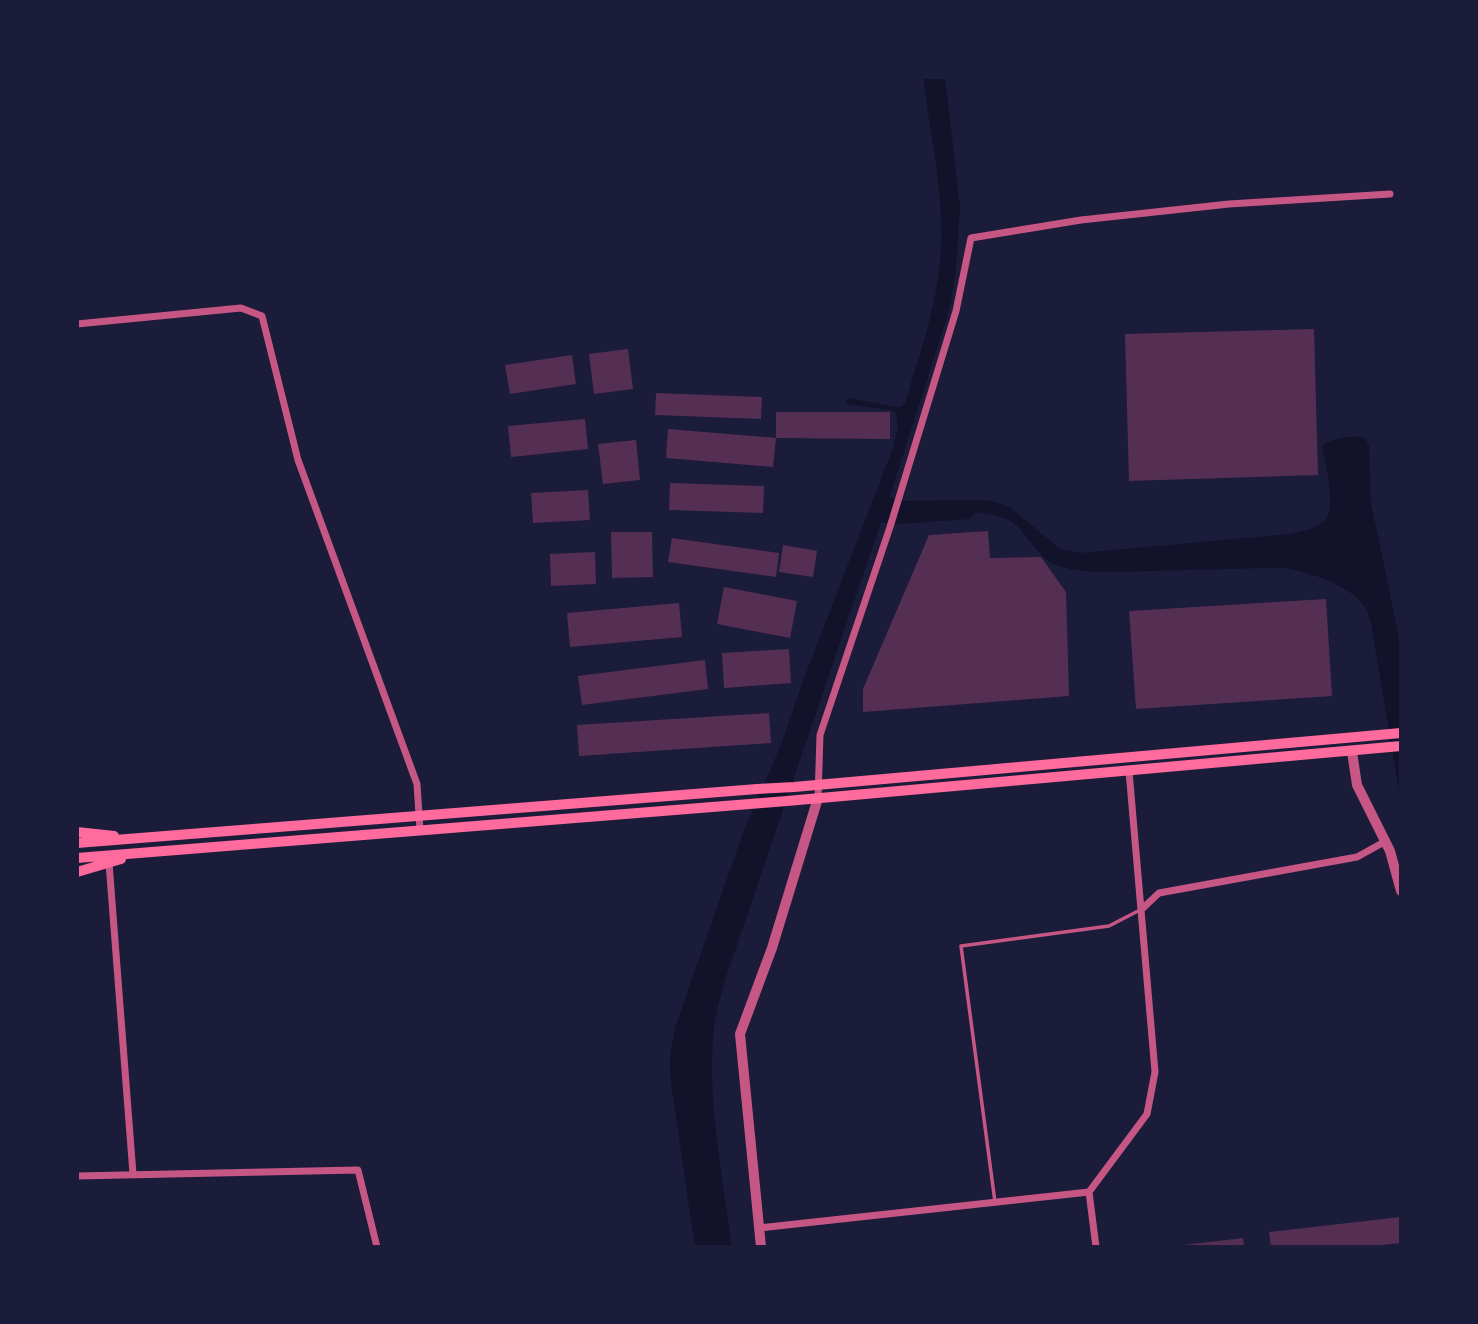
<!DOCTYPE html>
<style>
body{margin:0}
#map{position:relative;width:1478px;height:1324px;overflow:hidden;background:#1b1b3a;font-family:Overpass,sans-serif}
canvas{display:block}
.frame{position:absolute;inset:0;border:79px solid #1b1b3a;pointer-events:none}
</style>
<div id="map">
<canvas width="1478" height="1324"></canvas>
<div class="frame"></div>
</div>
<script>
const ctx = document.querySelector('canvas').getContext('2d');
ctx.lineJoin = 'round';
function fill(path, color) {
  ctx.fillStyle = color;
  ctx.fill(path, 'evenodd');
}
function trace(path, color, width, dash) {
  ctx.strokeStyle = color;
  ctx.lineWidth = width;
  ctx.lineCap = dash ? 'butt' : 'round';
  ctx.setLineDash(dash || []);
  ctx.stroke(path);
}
fill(new Path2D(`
 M923,77H945L960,208L956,268L951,302L944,327L889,498L903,501L982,500C993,501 1002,503 1012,509L1060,549L1080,553L1290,534C1300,531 1313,530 1322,523C1339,511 1325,464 1322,446C1333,437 1350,436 1364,437L1369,445L1371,503L1401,647V803L1371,623C1369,618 1368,612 1365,607C1352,586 1307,571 1284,568C1239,568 1195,570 1150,571C1120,571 1087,575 1059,566C1039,560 1031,539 1017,526C1006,516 991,515 977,512L969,519L899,524L881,522L725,980C720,999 714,1018 713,1038C708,1104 723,1181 732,1247H695L670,1076V1056L676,1025L743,833L781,745L803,681L893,448L898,426L896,413L891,410L846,404L848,398L897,407H901L905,403C919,357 935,311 940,263C946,202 931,138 923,77Z`), '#12122b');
fill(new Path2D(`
 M1314,329L1318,475L1129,481L1125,334Z
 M628,349L633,389L594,394L589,354Z
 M572,355L576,384L510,394L505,365Z
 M656,393L762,397L761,419L655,415Z
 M776,412H890V439L776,438L773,467L666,458L668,429L776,438Z
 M585,419L588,449L511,457L508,426Z
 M636,440L640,480L603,484L598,444Z
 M670,483L764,486L763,513L669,510Z
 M588,490L590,520L533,523L531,493Z
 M988,531L990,558L1041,557L1066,592L1069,696L863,712V689L929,535Z
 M611,532H652L653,577L612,578Z
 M672,538L779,553L776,577L668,562Z
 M783,545L817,551L813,577L779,572Z
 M595,552L596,584L551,586L550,554Z
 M724,587L797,601L790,638L717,624Z
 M1326,599L1332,696L1136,709L1129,611Z
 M679,603L682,637L570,647L567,613Z
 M789,649L791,683L724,688L722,653Z
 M705,660L708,689L582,705L578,676Z
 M769,713L771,743L579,756L577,725Z
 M1401,1217V1243L1363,1247H1271L1269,1232Z
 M1243,1238L1244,1247H1185L1184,1245Z`), '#542f53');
trace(new Path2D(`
 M995,1202L961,946L1109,926L1140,910`), '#c65784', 3.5);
trace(new Path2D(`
 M77,324L241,308L262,316L298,460L417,784L420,830
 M818,798L820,735L890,527L956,311L971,238L1081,220L1229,204L1390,194
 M109,863L133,1174
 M1142,909L1159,893L1357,857L1386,841
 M77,1176L358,1170L377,1247
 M759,1228L1089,1192
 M1096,1247L1089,1192L1147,1114L1155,1072L1129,771`), '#c65784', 7);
trace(new Path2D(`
 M1352,752L1357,785L1390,851L1401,891
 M761,1247L740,1034L772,948L818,798`), '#c65784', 10);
trace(new Path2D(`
 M77,832L114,836
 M77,843L757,789L794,787L1401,733
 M77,858L787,801L1401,746
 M77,872L121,859`), '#ff6b9d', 10);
</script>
